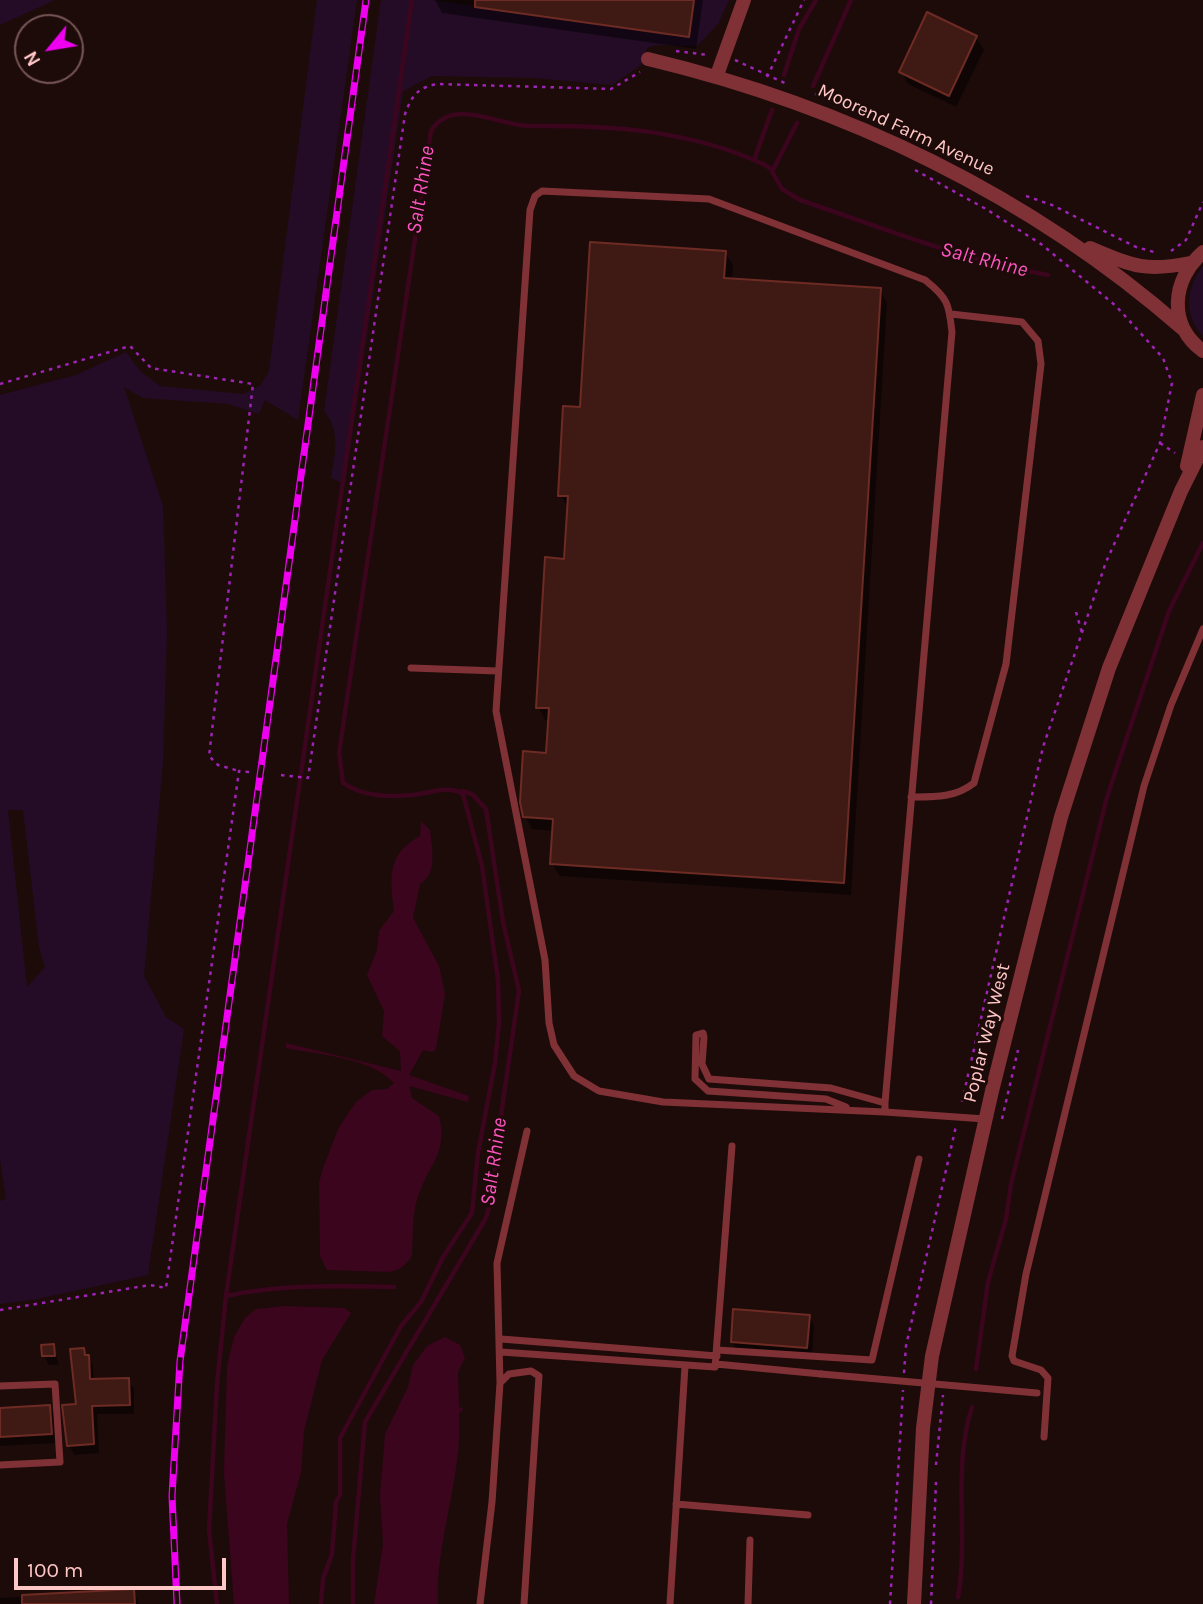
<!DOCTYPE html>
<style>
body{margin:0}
#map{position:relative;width:1203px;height:1604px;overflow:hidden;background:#1d0b0a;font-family:Karla,sans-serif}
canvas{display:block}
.north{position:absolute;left:14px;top:14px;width:70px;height:70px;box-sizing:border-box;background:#1d0b0a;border:2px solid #775655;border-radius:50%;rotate:240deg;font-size:19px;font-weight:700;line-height:28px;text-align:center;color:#ffc6c6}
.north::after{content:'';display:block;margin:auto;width:24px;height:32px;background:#f000f1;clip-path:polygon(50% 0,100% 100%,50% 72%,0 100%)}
.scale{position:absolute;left:14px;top:1558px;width:212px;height:32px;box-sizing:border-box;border:4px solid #ffc6c6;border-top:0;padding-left:9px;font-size:21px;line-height:24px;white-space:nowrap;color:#ffc6c6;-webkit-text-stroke:5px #1d0b0a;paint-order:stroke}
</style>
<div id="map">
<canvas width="1203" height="1604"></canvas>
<div class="north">N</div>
<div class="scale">100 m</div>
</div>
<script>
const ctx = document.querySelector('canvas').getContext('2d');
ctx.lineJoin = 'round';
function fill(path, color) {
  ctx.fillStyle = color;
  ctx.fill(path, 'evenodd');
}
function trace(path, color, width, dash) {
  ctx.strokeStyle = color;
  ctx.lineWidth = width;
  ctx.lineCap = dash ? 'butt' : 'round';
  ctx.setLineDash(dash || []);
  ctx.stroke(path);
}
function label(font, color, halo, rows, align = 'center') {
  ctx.font = font + ' Karla,sans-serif';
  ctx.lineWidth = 6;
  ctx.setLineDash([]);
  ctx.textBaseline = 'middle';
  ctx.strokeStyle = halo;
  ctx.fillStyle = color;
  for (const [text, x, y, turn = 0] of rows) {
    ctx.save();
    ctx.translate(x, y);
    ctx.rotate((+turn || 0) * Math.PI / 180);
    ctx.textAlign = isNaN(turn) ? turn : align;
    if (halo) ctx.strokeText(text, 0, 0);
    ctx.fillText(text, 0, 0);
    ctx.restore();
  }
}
fill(new Path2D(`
 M0,0H55L0,25Z
 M317,0H357L298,420L265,400L259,414L228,404L143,398L124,387L163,506L167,631L163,762L144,976L166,1017L184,1029L148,1275L37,1299L0,1304V1201L6,1199L0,1159V395L76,375L126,352L140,371L160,386L243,394L260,386L269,371ZM8,810H23L39,947L45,967L27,987Z
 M381,0H433L689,37L694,0H729L718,24L698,45C680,49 664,41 647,48L641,65L612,85L535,78L432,76L403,91L345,484L331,478C335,455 341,430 324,411Z
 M1203,266V336C1183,315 1186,288 1203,266Z`), '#240c27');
fill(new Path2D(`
 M421,821L430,830C432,849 438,873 420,884L413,918L439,966L445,994L436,1049L432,1052L423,1050L409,1075L469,1096L468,1102L409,1086L412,1098L439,1116C448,1153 430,1162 419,1194C412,1211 413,1236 412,1255C407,1265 400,1270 389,1272L327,1270L320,1256L319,1183L323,1168L339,1127L356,1102L372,1090L387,1089L394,1083C370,1057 319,1055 286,1048V1043L401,1071L400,1051L382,1036L384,1011L367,975L377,950L379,931L394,911C390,878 386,855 420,836Z
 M284,1306L345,1308L351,1313L322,1360L304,1431L301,1472L287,1524L289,1604H234L224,1472L227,1366L234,1337L245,1318L256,1309Z
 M445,1337L460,1345L465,1358L458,1372L459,1407L464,1409L459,1413C463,1478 435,1540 438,1604H374L383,1544L380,1495L385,1434L408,1387L413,1365L427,1346Z`), '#3b051e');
fill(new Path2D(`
 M435,0H703L696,49L442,13Z
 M976,37L984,50L956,107L908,84L901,71Z
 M725,252L733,265L732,281L880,290L887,303L851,895L560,876L552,864L554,831L532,829L525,816L548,755L550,720H545L538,707L566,560L569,508L560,495L582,409Z
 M809,1316L814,1325L812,1357L738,1351L732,1342Z
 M53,1346L59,1365H49L44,1356Z
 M83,1350L93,1366L94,1381L128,1380L134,1389V1414H97L99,1453L74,1455L69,1445L78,1405Z
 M49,1407L55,1416L56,1443L0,1446V1410Z
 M133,1590L139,1604H0V1598Z`), '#0007');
trace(new Path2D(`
 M784,75L799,29L816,0
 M813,86L851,0
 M754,160L772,110
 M772,172L797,123
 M226,1296C281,1284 338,1286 394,1287
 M976,1369L988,1282L1006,1219L1011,1184L1107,797L1169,611L1203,543
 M958,1597C969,1534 952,1468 972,1407
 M217,1604L209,1530L217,1384L226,1296L412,0
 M321,1604L323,1579L332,1554L336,1502L340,1495V1438L401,1326L421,1302L443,1257L472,1213L478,1153L495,1063L499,1023L498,980L482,866L463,794C449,785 429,793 413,795C388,797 364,797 343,783L339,753L431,131C453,96 498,126 531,126C610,125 689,130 763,164L770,168L782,189L800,200C883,228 962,260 1048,275
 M353,1604V1560L365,1422L486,1218L493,1195L497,1143L519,991L503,922L486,809L472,794L462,791`), '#3b051e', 4.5);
const building = new Path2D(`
 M475,0H694L689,37L475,7Z
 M927,12L977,36L949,96L899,72Z
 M590,242L726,251L724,278L881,288L844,883L550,864L553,819L523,817L520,802L523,751L546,753L549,708H536L545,557L564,559L568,496H558L563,406L580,407Z
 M733,1309L810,1315L807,1348L731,1342Z
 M54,1344L55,1356H42L41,1345Z
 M84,1348L85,1355H89L90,1379L129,1378L130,1405L92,1406L94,1444L67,1446L62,1405L76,1404L70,1349Z
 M50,1405L52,1434L0,1437V1408Z
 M134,1589L135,1604H22V1595Z`);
fill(building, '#3f1914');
trace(building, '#6d2b24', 2);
trace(new Path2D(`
 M676,51L708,55
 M735,60L789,85
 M767,77L804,0
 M815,94L842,105
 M915,170L986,209L1041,244L1116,306L1163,358L1172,383L1160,443L1106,562L1043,747L961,1106
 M1026,196L1052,205L1136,247L1154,252
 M1171,251L1186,240L1203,202
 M0,384L130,346L151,368L253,384L209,756L218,765L239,771
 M1160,443L1175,453
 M1076,612L1082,633
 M281,775L308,778L405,114C412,95 418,87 438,84L611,89L640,72
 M1002,1119L1018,1050
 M0,1310L150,1285L166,1288L239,771L249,772
 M904,1373L906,1346L956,1126
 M936,1465L943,1395
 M890,1604L903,1390
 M931,1604L936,1482`), '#9e23b6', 2.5, [3.5, 5]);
trace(new Path2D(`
 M411,668L498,671
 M911,797C934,797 955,798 974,783L1006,664L1041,364L1038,341L1022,322L951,314
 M846,1107L826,1099L708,1091L695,1079L696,1035L703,1033L704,1037L702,1064L709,1079L831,1088L885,1103V1112L985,1119
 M885,1112L663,1102L599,1091L574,1076L554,1045L549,1023L545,960L496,711L530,210L535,196L542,191L709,199L925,280C948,298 949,304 952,332L885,1103
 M501,1339L717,1356
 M717,1350L872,1360L919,1159
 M501,1352L715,1367L732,1146
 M716,1364L821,1374
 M501,1382L509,1374L531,1371L539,1376L524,1604
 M0,1386L55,1384L60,1462L0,1465
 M1044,1437L1048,1378L1041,1370L1014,1361L1012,1356L1026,1274L1144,786L1171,705L1203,629
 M676,1504L808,1515
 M480,1604L492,1502L500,1383L497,1263L527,1131
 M670,1604L685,1366
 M748,1604L750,1540`), '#803136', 7);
trace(new Path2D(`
 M648,59C845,106 1030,195 1183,329
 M717,75L744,0
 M1090,248C1133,266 1144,272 1190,263
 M1203,252C1172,279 1167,325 1203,351
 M1187,466L1203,395
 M914,1604L923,1428L932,1356L992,1091L1061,817L1109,668L1181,491L1203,447`), '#803136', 14);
const rail = new Path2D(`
 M177,1604L172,1496L180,1361L366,0`);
trace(rail, '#f000f1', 7);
trace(rail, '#1d0b0a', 4.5, [13]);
trace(new Path2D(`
 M821,1374L1037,1393`), '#803136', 7);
label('19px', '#ffc6c6', '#1d0b0a', [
 ["Moorend Farm Avenue",906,130,25],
 ["Poplar Way West",987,1033,-76]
]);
label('italic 21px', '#ff54c1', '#1d0b0a', [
 ["Salt Rhine",421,190,-81],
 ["Salt Rhine",984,260,14],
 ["Salt Rhine",494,1162,-82]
]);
</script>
